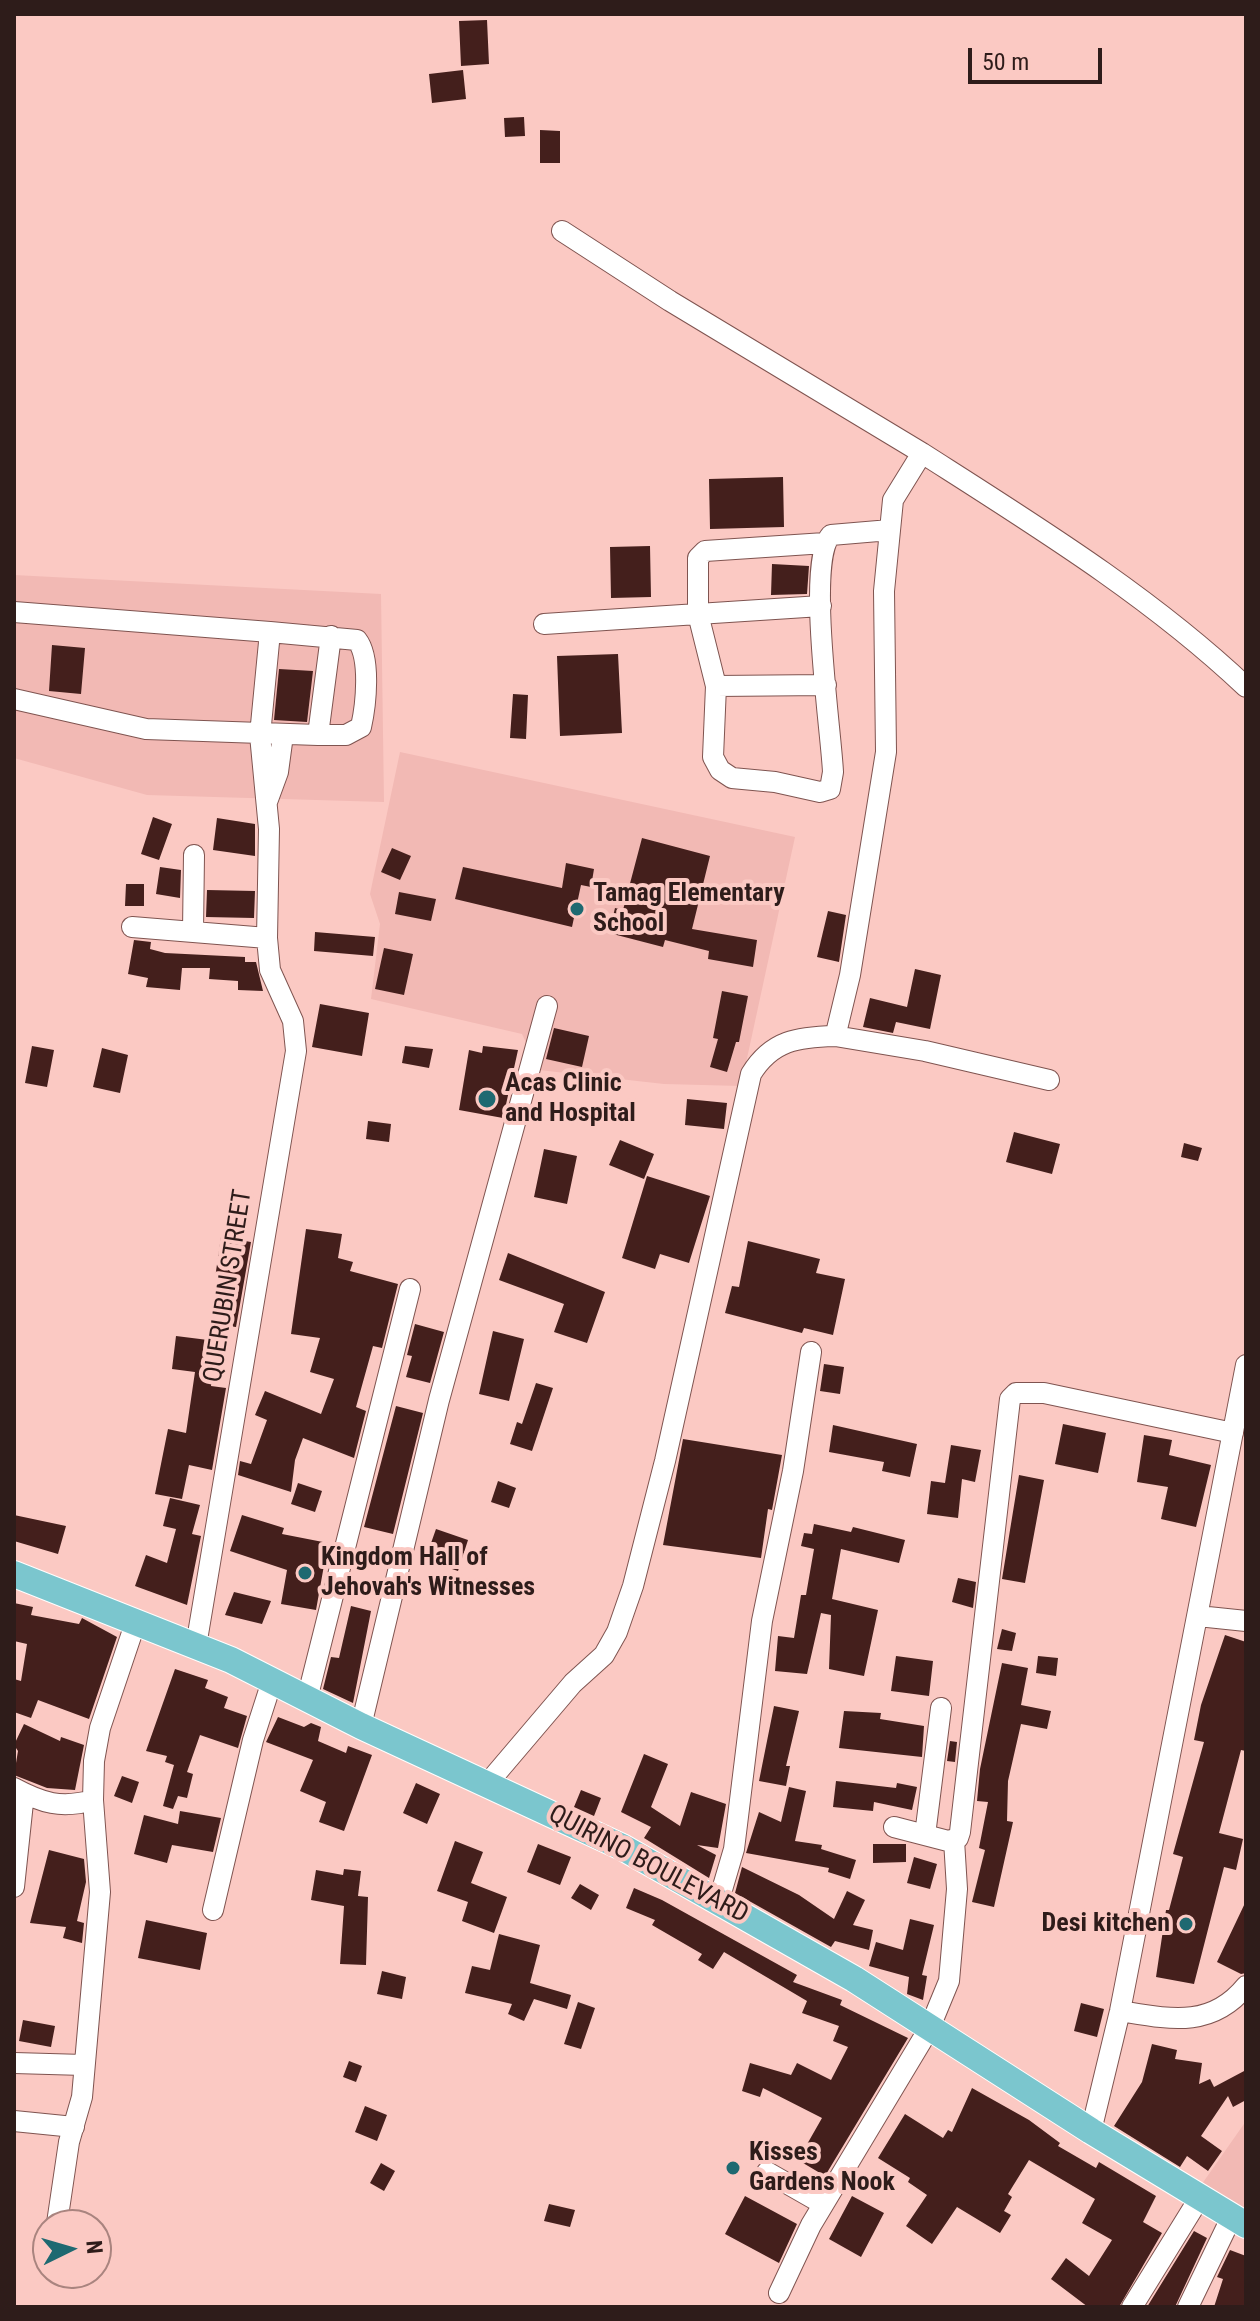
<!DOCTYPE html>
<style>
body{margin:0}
#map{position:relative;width:1260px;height:2321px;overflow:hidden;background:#fbc9c3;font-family:"Roboto Condensed",sans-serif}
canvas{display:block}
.frame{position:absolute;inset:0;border:16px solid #2e1c1a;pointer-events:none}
.north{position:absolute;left:32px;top:2209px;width:80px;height:80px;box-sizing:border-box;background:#fbc9c3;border:2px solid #a9847f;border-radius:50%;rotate:85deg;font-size:22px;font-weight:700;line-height:32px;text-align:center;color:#2e1c1a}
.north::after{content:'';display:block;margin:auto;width:28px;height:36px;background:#1e6971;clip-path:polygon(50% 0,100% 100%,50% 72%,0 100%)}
.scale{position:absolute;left:968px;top:48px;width:134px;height:36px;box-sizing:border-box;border:4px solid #2e1c1a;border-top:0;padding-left:10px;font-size:24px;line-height:28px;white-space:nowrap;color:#2e1c1a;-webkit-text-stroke:6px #fbc9c3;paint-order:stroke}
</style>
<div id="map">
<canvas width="1260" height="2321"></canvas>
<div class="frame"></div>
<div class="north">N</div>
<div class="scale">50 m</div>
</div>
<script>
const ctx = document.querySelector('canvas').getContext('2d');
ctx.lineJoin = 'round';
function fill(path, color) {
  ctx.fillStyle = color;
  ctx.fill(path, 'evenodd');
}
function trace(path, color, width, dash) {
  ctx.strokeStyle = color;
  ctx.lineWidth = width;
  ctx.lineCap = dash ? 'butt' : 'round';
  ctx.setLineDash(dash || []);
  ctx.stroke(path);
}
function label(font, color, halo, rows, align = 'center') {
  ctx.font = font + ' "Roboto Condensed",sans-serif';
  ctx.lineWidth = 8;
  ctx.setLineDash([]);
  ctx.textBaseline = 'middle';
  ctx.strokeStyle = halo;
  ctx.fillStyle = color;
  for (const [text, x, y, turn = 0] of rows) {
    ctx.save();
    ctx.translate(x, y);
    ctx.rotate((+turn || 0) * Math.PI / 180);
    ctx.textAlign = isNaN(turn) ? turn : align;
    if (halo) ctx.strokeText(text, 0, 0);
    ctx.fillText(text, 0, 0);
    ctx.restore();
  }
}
fill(new Path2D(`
 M14,575L381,594L384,802L147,795L14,758Z
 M400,752L795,837L741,1086L664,1084L539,1070L522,1034L371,999L380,924L370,894Z
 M1246,2121V2220L1197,2191Z`), '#f2b9b4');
fill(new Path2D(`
 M487,20L489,64L461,66L459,21Z
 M463,70L466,99L432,103L429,74Z
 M524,117L525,136L505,137L504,118Z
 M540,130L560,131V163H540Z
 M783,477L784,527L710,529L709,479Z
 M650,546L651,597L611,598L610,547Z
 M772,564L809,566L807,594L771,595Z
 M52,645L85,648L81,694L49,691Z
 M618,654L622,733L560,736L557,656Z
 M279,669L313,671L307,722L274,720Z
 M513,694L528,695L526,739L510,738Z
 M153,817L172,824L159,860L141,854Z
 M217,818L255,824V856L213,850Z
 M642,838L710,856L692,929L757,940L753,967L708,959L709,951L665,940L663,947L609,933L615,908L623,910Z
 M392,848L411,856L400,880L381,872Z
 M566,863L594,869L591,887L581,885L572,927L455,899L463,867L562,888Z
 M160,867L181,870L180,898L156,894Z
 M126,884H144V906H125Z
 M207,890L255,891L254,918L206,917Z
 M399,892L436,899L431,921L395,914Z
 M828,911L846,915L839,962L817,957Z
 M315,932L375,937L373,956L314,951Z
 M134,940L151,942L150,949L165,953L245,957V962H256L263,991L238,990V981L209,979L210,968H182L180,990L146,987L148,978L128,974Z
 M384,948L413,954L404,995L375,989Z
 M915,969L941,975L930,1029L896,1022L893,1033L863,1027L870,998L907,1007Z
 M722,991L748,996L739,1042H736L727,1072L710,1067L718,1039L713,1038Z
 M320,1004L369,1013L362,1056L312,1047Z
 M554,1028L589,1036L582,1067L546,1059Z
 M32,1046L54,1050L47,1087L25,1083Z
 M405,1046L433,1049L429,1068L402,1063Z
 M483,1046L518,1050L503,1118L459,1110L469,1050L482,1053Z
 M102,1048L128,1055L120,1093L93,1087Z
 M687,1099L727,1103L724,1129L685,1125Z
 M368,1121L391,1124L389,1142L366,1139Z
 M1014,1132L1060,1144L1052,1174L1006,1162Z
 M620,1140L654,1154L644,1179L609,1165Z
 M1184,1143L1202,1148L1198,1161L1181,1157Z
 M544,1149L577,1156L567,1204L534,1197Z
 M647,1176L710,1196L689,1263L660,1254L655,1269L622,1258Z
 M306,1229L342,1234L338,1258L353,1262L350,1271L398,1284L382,1348L373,1346L356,1407L366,1411L354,1458L303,1438L295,1460L291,1492L238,1475L240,1461L251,1464L267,1420L255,1415L265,1391L321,1414L334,1379L310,1372L320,1338L291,1334Z
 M221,1237L251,1242L236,1327L221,1325L228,1280L215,1278Z
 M748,1241L820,1259L816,1273L845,1279L833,1335L804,1328L802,1333L725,1313L732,1286L739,1287Z
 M508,1253L605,1292L587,1343L554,1332L564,1304L499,1280Z
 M415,1324L444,1332L430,1383L406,1377L412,1356L407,1355Z
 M493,1331L524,1339L509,1401L479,1394Z
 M176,1336L216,1341L211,1386L226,1388L212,1470L189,1465L182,1499L155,1494L168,1429L186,1433L195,1372L172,1369Z
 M824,1364L844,1367L840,1394L820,1391Z
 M536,1383L553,1388L532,1451L510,1444L517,1422L522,1424Z
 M396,1406L423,1413L393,1534L364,1527Z
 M1063,1424L1106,1433L1098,1473L1055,1464Z
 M833,1425L917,1444L910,1477L882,1471L884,1462L829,1452Z
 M1144,1435L1172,1440L1169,1455L1211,1465L1196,1527L1161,1519L1168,1487L1137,1482Z
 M683,1439L782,1455L772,1510L768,1509L761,1558L663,1545Z
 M951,1445L981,1450L975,1482L962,1479L958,1518L927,1514L931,1481L945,1483Z
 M1019,1475L1044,1480L1025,1583L1002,1579Z
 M498,1481L516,1488L509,1508L491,1502Z
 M298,1483L322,1491L315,1512L291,1504Z
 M170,1498L200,1505L192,1534L201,1536L187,1605L135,1586L146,1555L167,1563L176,1529L163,1526Z
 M14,1515L66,1526L58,1554L14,1541Z
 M242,1515L284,1528L282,1534L328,1543L316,1610L281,1604L287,1570L230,1551Z
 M814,1524L851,1532L853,1527L905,1540L899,1563L841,1549L832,1599L878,1610L864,1676L829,1669L831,1615L821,1613L807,1674L775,1671L778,1636L794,1638L801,1595H806L814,1549L801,1546L804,1533L812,1534Z
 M436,1529L468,1540L458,1571L425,1560Z
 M958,1578L976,1582L973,1608L952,1602Z
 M234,1592L271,1601L262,1624L225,1615Z
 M14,1603L33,1607L31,1615L79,1624L82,1618L117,1637L89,1719L38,1700L31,1718L14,1712V1679L21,1681L27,1644L14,1641Z
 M351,1606L371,1611L353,1703L323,1689L331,1657L339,1658Z
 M1002,1629L1016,1633L1012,1651L997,1649Z
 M1225,1635L1246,1642V1751L1241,1750L1219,1833L1243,1839L1236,1870L1224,1867L1194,1984L1156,1977L1166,1910H1169L1183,1857L1173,1854L1204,1742L1194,1740L1201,1705Z
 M896,1656L933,1661L929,1696L891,1691Z
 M1038,1656L1058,1658L1056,1676L1036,1673Z
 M1002,1663L1028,1668L1021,1705L1051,1711L1047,1729L1021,1724L1008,1781L1007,1821L1013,1822L994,1907L972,1902L985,1850L979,1848L988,1802L977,1801L980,1769Z
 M175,1669L208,1680L205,1688L228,1697L224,1708L247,1716L238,1748L200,1735L187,1772L193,1774L187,1798L178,1796L173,1809L163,1806L174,1765L165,1762L167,1756L146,1751Z
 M774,1706L799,1711L786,1766H790L786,1786L759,1781Z
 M844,1711L881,1713L880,1719L924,1726L922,1757L839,1748Z
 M278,1717L304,1727L311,1723L321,1727L318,1741L346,1753L348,1746L372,1755L344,1831L319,1822L326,1802L300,1791L313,1760L266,1742Z
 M24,1724L60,1741L61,1737L84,1745L75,1790L47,1788L14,1775L18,1751L14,1745Z
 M950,1741L957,1742L955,1762L947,1761Z
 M644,1754L668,1764L651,1807L680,1826L691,1792L726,1804L718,1848L697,1845L716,1855L709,1878L644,1838L651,1827L621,1812Z
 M122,1776L139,1782L132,1803L114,1796Z
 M836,1781L896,1788L897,1783L917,1787L912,1810L874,1802L873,1811L833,1807Z
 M416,1783L440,1794L427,1824L403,1813Z
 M789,1787L806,1791L795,1841L822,1845L821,1849L856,1860L850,1879L828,1872L829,1868L746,1853L759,1812L781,1822Z
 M581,1790L601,1798L594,1816L574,1807Z
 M180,1811L221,1818L213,1852L172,1845L167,1863L134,1854L144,1815L178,1824Z
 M455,1841L483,1852L471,1883L507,1897L494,1933L462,1921L468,1902L437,1891Z
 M538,1844L571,1857L560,1885L527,1872Z
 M873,1844H906V1862L873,1863Z
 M49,1850L84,1859L86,1882L77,1921L84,1923L82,1943L63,1938L66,1927L30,1923Z
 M914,1857L937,1864L930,1889L907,1883Z
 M742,1867L799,1895L834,1919L847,1891L865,1900L853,1925L873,1930L869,1950L835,1941L831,1947L735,1893Z
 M344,1869L361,1871L358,1896L368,1897L366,1965L340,1964L344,1906L311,1900L316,1870L343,1875Z
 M580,1884L599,1895L591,1910L571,1898Z
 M634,1888L662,1900L797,1975L793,1982L842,2000L840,2005L908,2038L825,2176L798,2160L822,2118L763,2088L760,2097L742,2091L750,2063L791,2075L797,2063L831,2080L848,2047L833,2041L839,2026L802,2013L807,2001L724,1952L713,1969L698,1960L702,1954L652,1925L655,1920L626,1908Z
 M1246,1901V1973L1241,1974L1217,1962Z
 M910,1919L934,1925L922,1975L927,1976L923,2000L907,1994L909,1977L869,1966L876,1942L903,1950Z
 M146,1920L207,1933L200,1970L138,1958Z
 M499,1934L540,1945L530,1983L571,1995L567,2009L534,1999L524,2021L508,2014L512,2004L465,1993L472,1966L490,1970Z
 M382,1971L406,1977L402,1999L377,1994Z
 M578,2002L595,2008L581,2049L564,2044Z
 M1081,2003L1104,2009L1097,2037L1074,2031Z
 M23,2020L55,2026L51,2047L19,2041Z
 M1152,2044L1177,2050L1175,2059L1202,2063L1199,2084L1210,2079L1214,2087L1246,2070V2100L1233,2107L1228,2096L1201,2136L1222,2151L1208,2171L1187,2156L1180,2167L1114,2126L1142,2082Z
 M349,2061L362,2066L356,2082L343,2077Z
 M972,2088L1029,2120L1060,2143L1058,2146L1096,2168L1099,2162L1156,2196L1143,2222L1162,2233L1119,2307H1088L1051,2279L1066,2258L1089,2276L1112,2240L1082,2223L1095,2199L1029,2160L1008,2194L1012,2197L1004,2211L1011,2215L1000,2233L957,2207L932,2244L906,2226L927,2195L908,2182L910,2178L878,2158L905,2114L943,2138L948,2130L952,2132Z
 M365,2106L387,2115L377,2141L355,2132Z
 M381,2163L395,2171L384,2191L370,2183Z
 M745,2196L797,2224L779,2263L725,2234Z
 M852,2196L884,2213L861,2257L829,2239Z
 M549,2204L575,2210L570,2227L544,2221Z
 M1194,2231L1207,2238L1175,2307H1147Z
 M1230,2250L1246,2256V2307H1214L1223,2279L1217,2277Z`), '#441f1c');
const minor = new Path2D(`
 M562,231L670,301L922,453
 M825,543L705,551L698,558V614L716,686L713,757L720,770L732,778L775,782L820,792L830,789L833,772C831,729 806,561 831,535L890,530
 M14,612L270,632L260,735L269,829L267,938L270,970L293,1021L296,1051L196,1646
 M544,624L821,606
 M716,686L826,685
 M14,699L146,729L318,735H346L361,727C366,705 371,658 357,640L270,632
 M318,735L331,636
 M267,802L278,772L283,735
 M132,927L267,938
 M193,931L194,855
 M835,1036L925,1051L1049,1080
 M1198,1616L1246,1621
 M307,1699L410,1289
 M361,1726L439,1400L547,1006
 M488,1783L573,1683L604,1655L617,1632L633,1586L665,1461L751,1074C772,1040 798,1037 835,1036L837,1029L850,975L886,752L884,591L893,500L922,453C1033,524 1150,596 1246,687
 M14,1788C42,1803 61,1809 93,1800
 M894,1827L948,1841L958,1838L960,1832L1010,1399L1016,1393H1044L1233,1433
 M925,1835L941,1708
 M14,1887L24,1793
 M719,1900L734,1849L762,1621L793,1471L811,1352
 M213,1910L253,1740L272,1681
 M1120,2011C1169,2019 1211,2029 1246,1986
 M14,2063L84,2065
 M14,2121L74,2127
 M1091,2131L1120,2011L1246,1365
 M767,2172L823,2204
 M57,2223L69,2142L82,2097L100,1892L93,1800L94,1761L100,1728L135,1624
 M779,2293L811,2225L930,2027L949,1981L957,1889L954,1840
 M1132,2307L1200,2197
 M1188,2307L1232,2216`);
const major = new Path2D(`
 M14,1574L231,1660L361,1726L622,1847L854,1979L1091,2131L1246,2225`);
trace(minor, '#7f5450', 22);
trace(major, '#fff', 28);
trace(minor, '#fff', 20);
trace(major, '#7bc6ce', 26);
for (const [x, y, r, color] of [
 [577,909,8,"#1e6971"],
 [487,1099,10,"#1e6971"],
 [305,1573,8,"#1e6971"],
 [1186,1924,8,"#1e6971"],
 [733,2168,8,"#1e6971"]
]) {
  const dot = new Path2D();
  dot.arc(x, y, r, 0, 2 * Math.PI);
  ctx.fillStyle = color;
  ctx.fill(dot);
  trace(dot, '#fbc9c3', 3);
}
label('bold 26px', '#2e1c1a', '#fbc9c3', [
 ["Tamag Elementary",593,894],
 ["School",593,924],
 ["Acas Clinic",505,1084],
 ["and Hospital",505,1114],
 ["Kingdom Hall of",321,1558],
 ["Jehovah's Witnesses",321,1588],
 ["Desi kitchen",1170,1924,"right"],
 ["Kisses",749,2153],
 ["Gardens Nook",749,2183]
], 'left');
label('26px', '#2e1c1a', '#fbc9c3', [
 ["QUERUBIN STREET",229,1286,-81],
 ["QUIRINO BOULEVARD",648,1865,28]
]);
</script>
